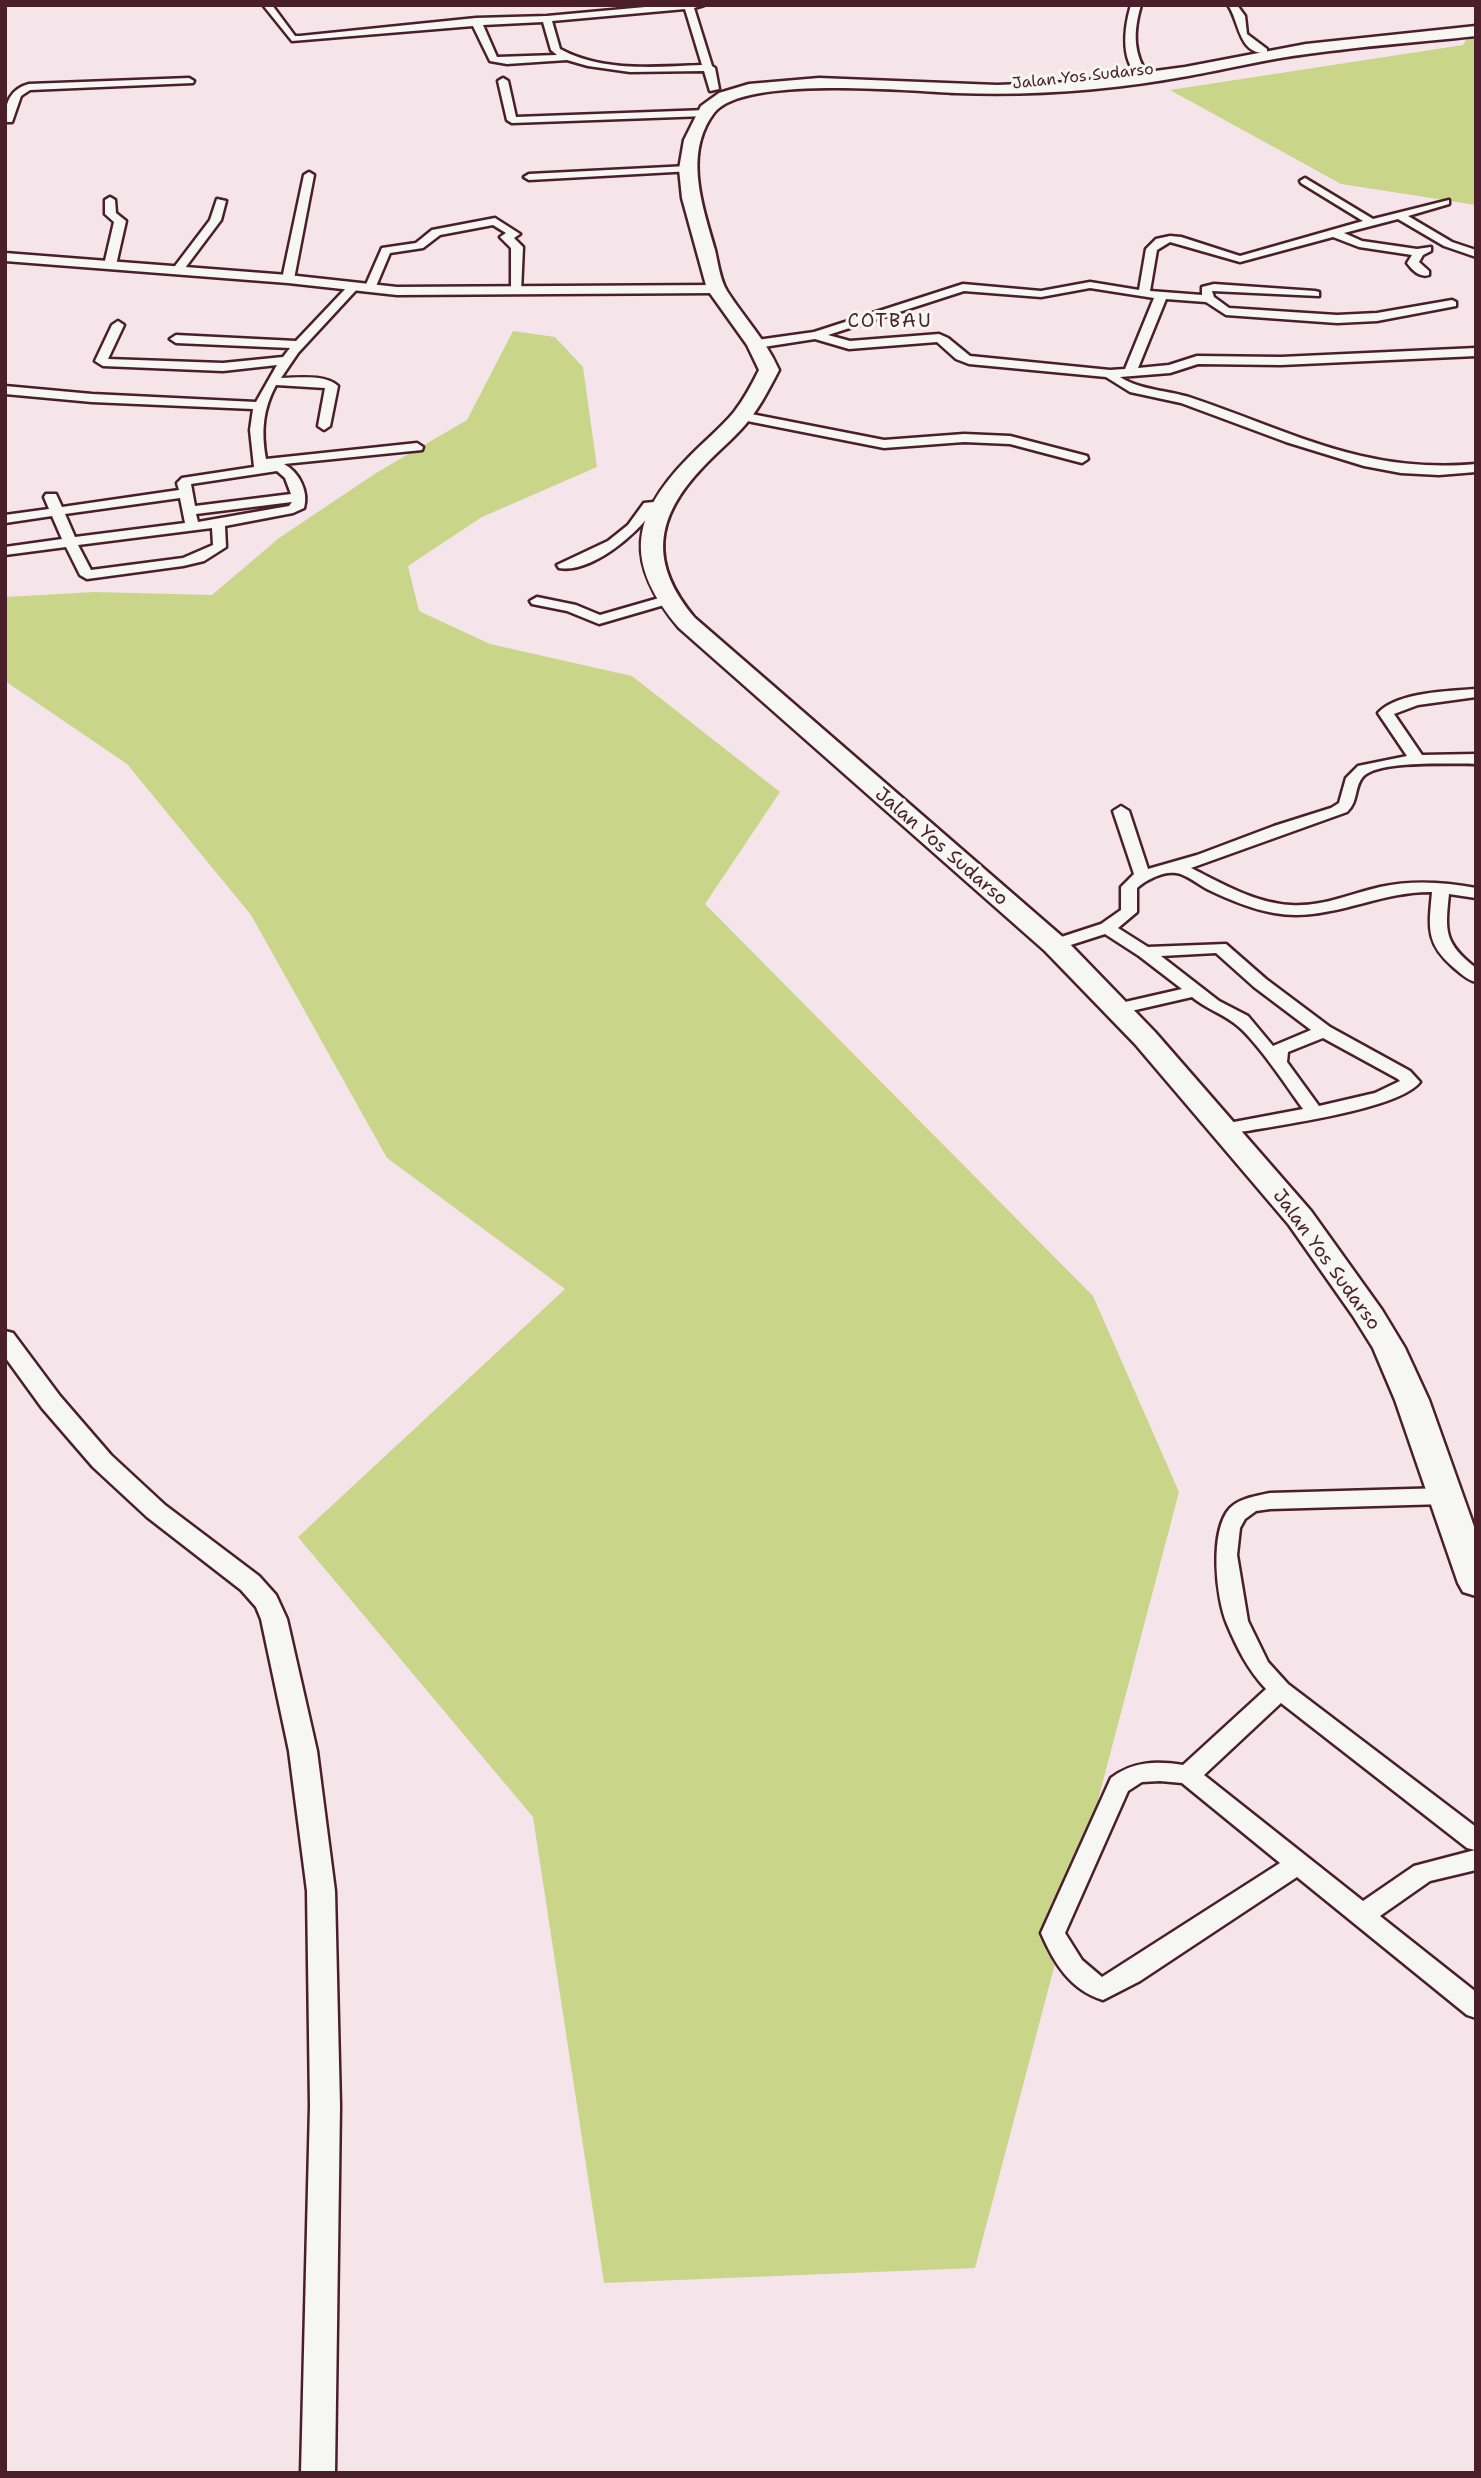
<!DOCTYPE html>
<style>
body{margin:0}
#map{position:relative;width:1481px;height:2478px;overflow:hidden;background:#f5e5eb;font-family:"Shantell Sans",sans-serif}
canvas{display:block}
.frame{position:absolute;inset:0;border:7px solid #4a1f2b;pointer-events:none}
</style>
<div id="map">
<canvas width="1481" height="2478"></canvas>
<div class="frame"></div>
</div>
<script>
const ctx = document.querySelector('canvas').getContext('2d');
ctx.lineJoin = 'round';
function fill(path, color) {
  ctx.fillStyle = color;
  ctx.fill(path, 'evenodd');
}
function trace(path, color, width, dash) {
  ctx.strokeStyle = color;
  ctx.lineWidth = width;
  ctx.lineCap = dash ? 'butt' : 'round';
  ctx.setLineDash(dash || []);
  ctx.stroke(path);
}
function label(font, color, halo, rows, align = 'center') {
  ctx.font = font + ' "Shantell Sans",sans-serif';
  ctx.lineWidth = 6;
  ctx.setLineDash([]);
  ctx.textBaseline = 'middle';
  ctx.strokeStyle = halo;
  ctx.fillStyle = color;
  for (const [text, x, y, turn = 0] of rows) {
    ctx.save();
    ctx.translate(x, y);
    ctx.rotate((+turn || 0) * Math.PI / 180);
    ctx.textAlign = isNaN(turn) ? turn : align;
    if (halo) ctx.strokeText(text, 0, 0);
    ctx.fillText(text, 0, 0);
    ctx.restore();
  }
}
fill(new Path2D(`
 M1476,21V205L1341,184L1170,90L1463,45Z
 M513,331L555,337L583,367L597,467L482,517L408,566L419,611L490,644L632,676L780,792L705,904L1093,1296L1179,1492L975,2268L604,2283L533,1817L298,1537L565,1289L387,1158L251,915L127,764L5,681V597L95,592L212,595L279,538L376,473L467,420Z`), '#c9d68a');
const minor = new Path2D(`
 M263,5H272L295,36H300L476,18L547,16L667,5H704L694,8L712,66L715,68L719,89L710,91L704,71L630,72L588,66L567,60L507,64L490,61L473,26L292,41ZM685,9L702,65C655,67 602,72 560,49L552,21ZM543,22L551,50L557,55L497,57L483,25Z
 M1131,5H1141C1133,32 1133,54 1149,77L1144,80C1119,66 1124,28 1131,5Z
 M1228,5H1237L1245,16L1247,34L1267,49V53C1238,55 1240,22 1228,5Z
 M189,78L194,81L193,83L30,90L21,96L12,122H5C5,103 10,89 29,84Z
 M503,78L508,81L516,117L706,110L711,113L706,116L512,123L507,120L498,81Z
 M688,166L692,167V171L529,180L524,177L529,174Z
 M309,172L314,175L294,279L288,282L282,279L304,175Z
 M1305,178L1373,219L1449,200V204L1408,216L1452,242L1476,250V257L1444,246L1398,219L1344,233L1362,241L1417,249L1431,247V251L1423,255L1419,262L1429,271V275C1420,278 1412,270 1407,263L1412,255L1359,247L1333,237L1240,262L1170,242L1157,250L1150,291L1202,295V287L1214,284L1315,291L1319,292V296L1212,291L1214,297L1229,308L1337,315L1377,313L1452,300L1456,302V306L1377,321L1337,323L1226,315L1206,302L1166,299L1138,368L1169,365L1197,356L1281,357L1476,348V356L1281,365L1198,364L1170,373L1120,377C1142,391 1168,390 1192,398C1293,432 1364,474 1476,464V472L1439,475L1401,473L1364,466L1286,442L1181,403L1130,392L1106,377L969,364L956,359L937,342L849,349L815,339L757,348L751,344L757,340L814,332L963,284L1041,291L1090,282L1139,290L1146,249L1156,239L1170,236L1181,237L1240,256L1363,221L1301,183L1300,181ZM1090,288L1154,298L1125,369L1110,370L970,356L948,338L939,334L850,341L828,335L964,291L1041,297Z
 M110,197L115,200L116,213L126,221L116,265L110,268L104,265L114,222L105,214V200Z
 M217,199L226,201L221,220L182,272H174L172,270L210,220Z
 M495,218L520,234L514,238L523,247L521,292L511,290V248L500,237L506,233L493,225L440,235L423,248L390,253L374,291L364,289L382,248L416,243L432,230Z
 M349,285L359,287L298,353L281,378C298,378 325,374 338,386L330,426L324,430L318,426L325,388L276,385C263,409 261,431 266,459L417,443L423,447L422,450L284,464C299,472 309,492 304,508L293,513L225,526L226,547L204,561L183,566L87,579L80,575L66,547L5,555V547L62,539L52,516L5,523V515L49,509L44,497L46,494H56L62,507L179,490L177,483L182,478L254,467L250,430L253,409L92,402L5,394V386L92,394L256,402L277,365L223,371L103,366L95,361L112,325L118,321L124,325L108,359L223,363L283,357L290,348L176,343L170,339L176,335L296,341ZM277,471L285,478L291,494L195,506L191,484ZM180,498L185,523L75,537L65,514ZM292,502L289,506L198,522L196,514ZM212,528L213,545L183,558L91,570L78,545Z
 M741,412L884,440L964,434L1010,436L1087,456L1088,459L1082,463L1010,444L964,442L884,448L737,419V413Z
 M664,501L669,502V508L653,510C638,534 590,574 559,568L557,565L608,541L628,525L644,503Z
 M666,596L671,597V603L599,624L567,611L532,604L530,601L537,597L576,605L600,615Z
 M1476,689V697L1418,705L1394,714L1422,755L1476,754V764C1453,764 1375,760 1362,778C1354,789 1358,802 1347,812L1191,868C1223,884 1255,903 1291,905C1322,907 1350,894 1380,887C1412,880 1444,882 1476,888V898L1449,894C1445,932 1444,943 1476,968V982C1467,980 1460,973 1453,967C1425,943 1429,926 1432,892C1378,891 1328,923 1274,913C1251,909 1230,900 1209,890C1199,885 1186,874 1176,873C1163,871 1146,880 1137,888V912L1118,928L1148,947L1226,944L1266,979L1330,1027L1410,1071L1420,1082C1398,1111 1264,1127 1224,1135L1218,1133L1215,1129L1218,1125L1303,1109C1287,1087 1255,1038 1234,1023C1221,1013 1205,1008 1192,997L1118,1014L1112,1013L1109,1009L1112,1005L1182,989L1139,956L1105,934L1055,950L1047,945L1049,941L1101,924L1121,910V887L1134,874L1113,811L1121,806L1129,811L1148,869L1197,855L1274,826L1331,808L1339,803L1346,778L1358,766L1407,756L1378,713C1397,692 1449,691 1476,689ZM1216,953L1254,987L1311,1030L1273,1046L1248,1016L1219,1001L1161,956ZM1323,1038L1398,1079L1400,1081L1375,1093L1319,1106L1287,1062L1288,1052Z
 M1445,1488L1453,1491L1456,1496L1453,1501L1445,1504L1270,1509L1256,1511L1245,1519L1240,1528L1237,1555L1248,1621L1268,1662L1288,1684L1476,1827V1870L1430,1881L1380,1916L1476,1992V2018L1467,2015L1297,1877L1140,1981L1103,2000C1070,1990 1054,1963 1041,1933L1111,1778C1133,1761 1157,1761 1183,1765L1266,1689C1248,1670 1237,1648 1227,1624C1216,1598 1209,1531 1230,1508C1240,1498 1256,1496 1270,1493ZM1281,1703L1467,1848L1475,1850L1414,1866L1363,1901L1204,1775ZM1160,1781L1182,1783L1280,1863L1102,1977L1082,1960L1065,1933L1128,1791L1142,1782Z`);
const tertiary = new Path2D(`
 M5,253L288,275L397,287L716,285L723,289L716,293L397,295L288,283L5,261Z
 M5,1331L13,1333L60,1396L111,1455L165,1505L259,1576L276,1595L287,1619L317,1751L335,1891L340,2106L335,2473H301L310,2106L307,1891L289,1751L261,1619L256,1607L241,1590L147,1517L93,1467L42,1408L5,1357Z`);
const trunk = new Path2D(`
 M1476,26V36C1420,42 1363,46 1307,54C1267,59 1228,69 1188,76C1112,90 1034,96 956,93C909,91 743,75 714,113C683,154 703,207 715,250C718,263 720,280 727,291C745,319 765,339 779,370C769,389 759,409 745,425C732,440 717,452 703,467C654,518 649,564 695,618L1065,939L1155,1032L1311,1211L1382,1310L1405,1348L1429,1400L1476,1532V1596L1463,1592L1458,1583L1395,1400L1373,1348L1353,1316L1289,1225L1135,1044L1045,951L679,628C625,564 629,518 688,458C703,442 720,429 734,412C744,399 752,384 759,370L747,345L707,289L682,198L679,169L684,140L701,106L719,93L749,84L819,78L997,85L1073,82L1185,67L1306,44Z`);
trace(minor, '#4a1f2b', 5);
trace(tertiary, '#4a1f2b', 5);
trace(trunk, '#4a1f2b', 5);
fill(minor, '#f6f6f2');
fill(tertiary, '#f6f6f2');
fill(trunk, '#f6f6f2');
label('16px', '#4a1f2b', '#f6f6f2', [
 ["Jalan Yos Sudarso",1083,77,-6]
]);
ctx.letterSpacing = '2px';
label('19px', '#4a1f2b', '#f6f6f2', [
 ["COTBAU",890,322]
]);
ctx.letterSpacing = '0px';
label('19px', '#4a1f2b', '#f6f6f2', [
 ["Jalan Yos Sudarso",941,847,41],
 ["Jalan Yos Sudarso",1326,1260,54]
]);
</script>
